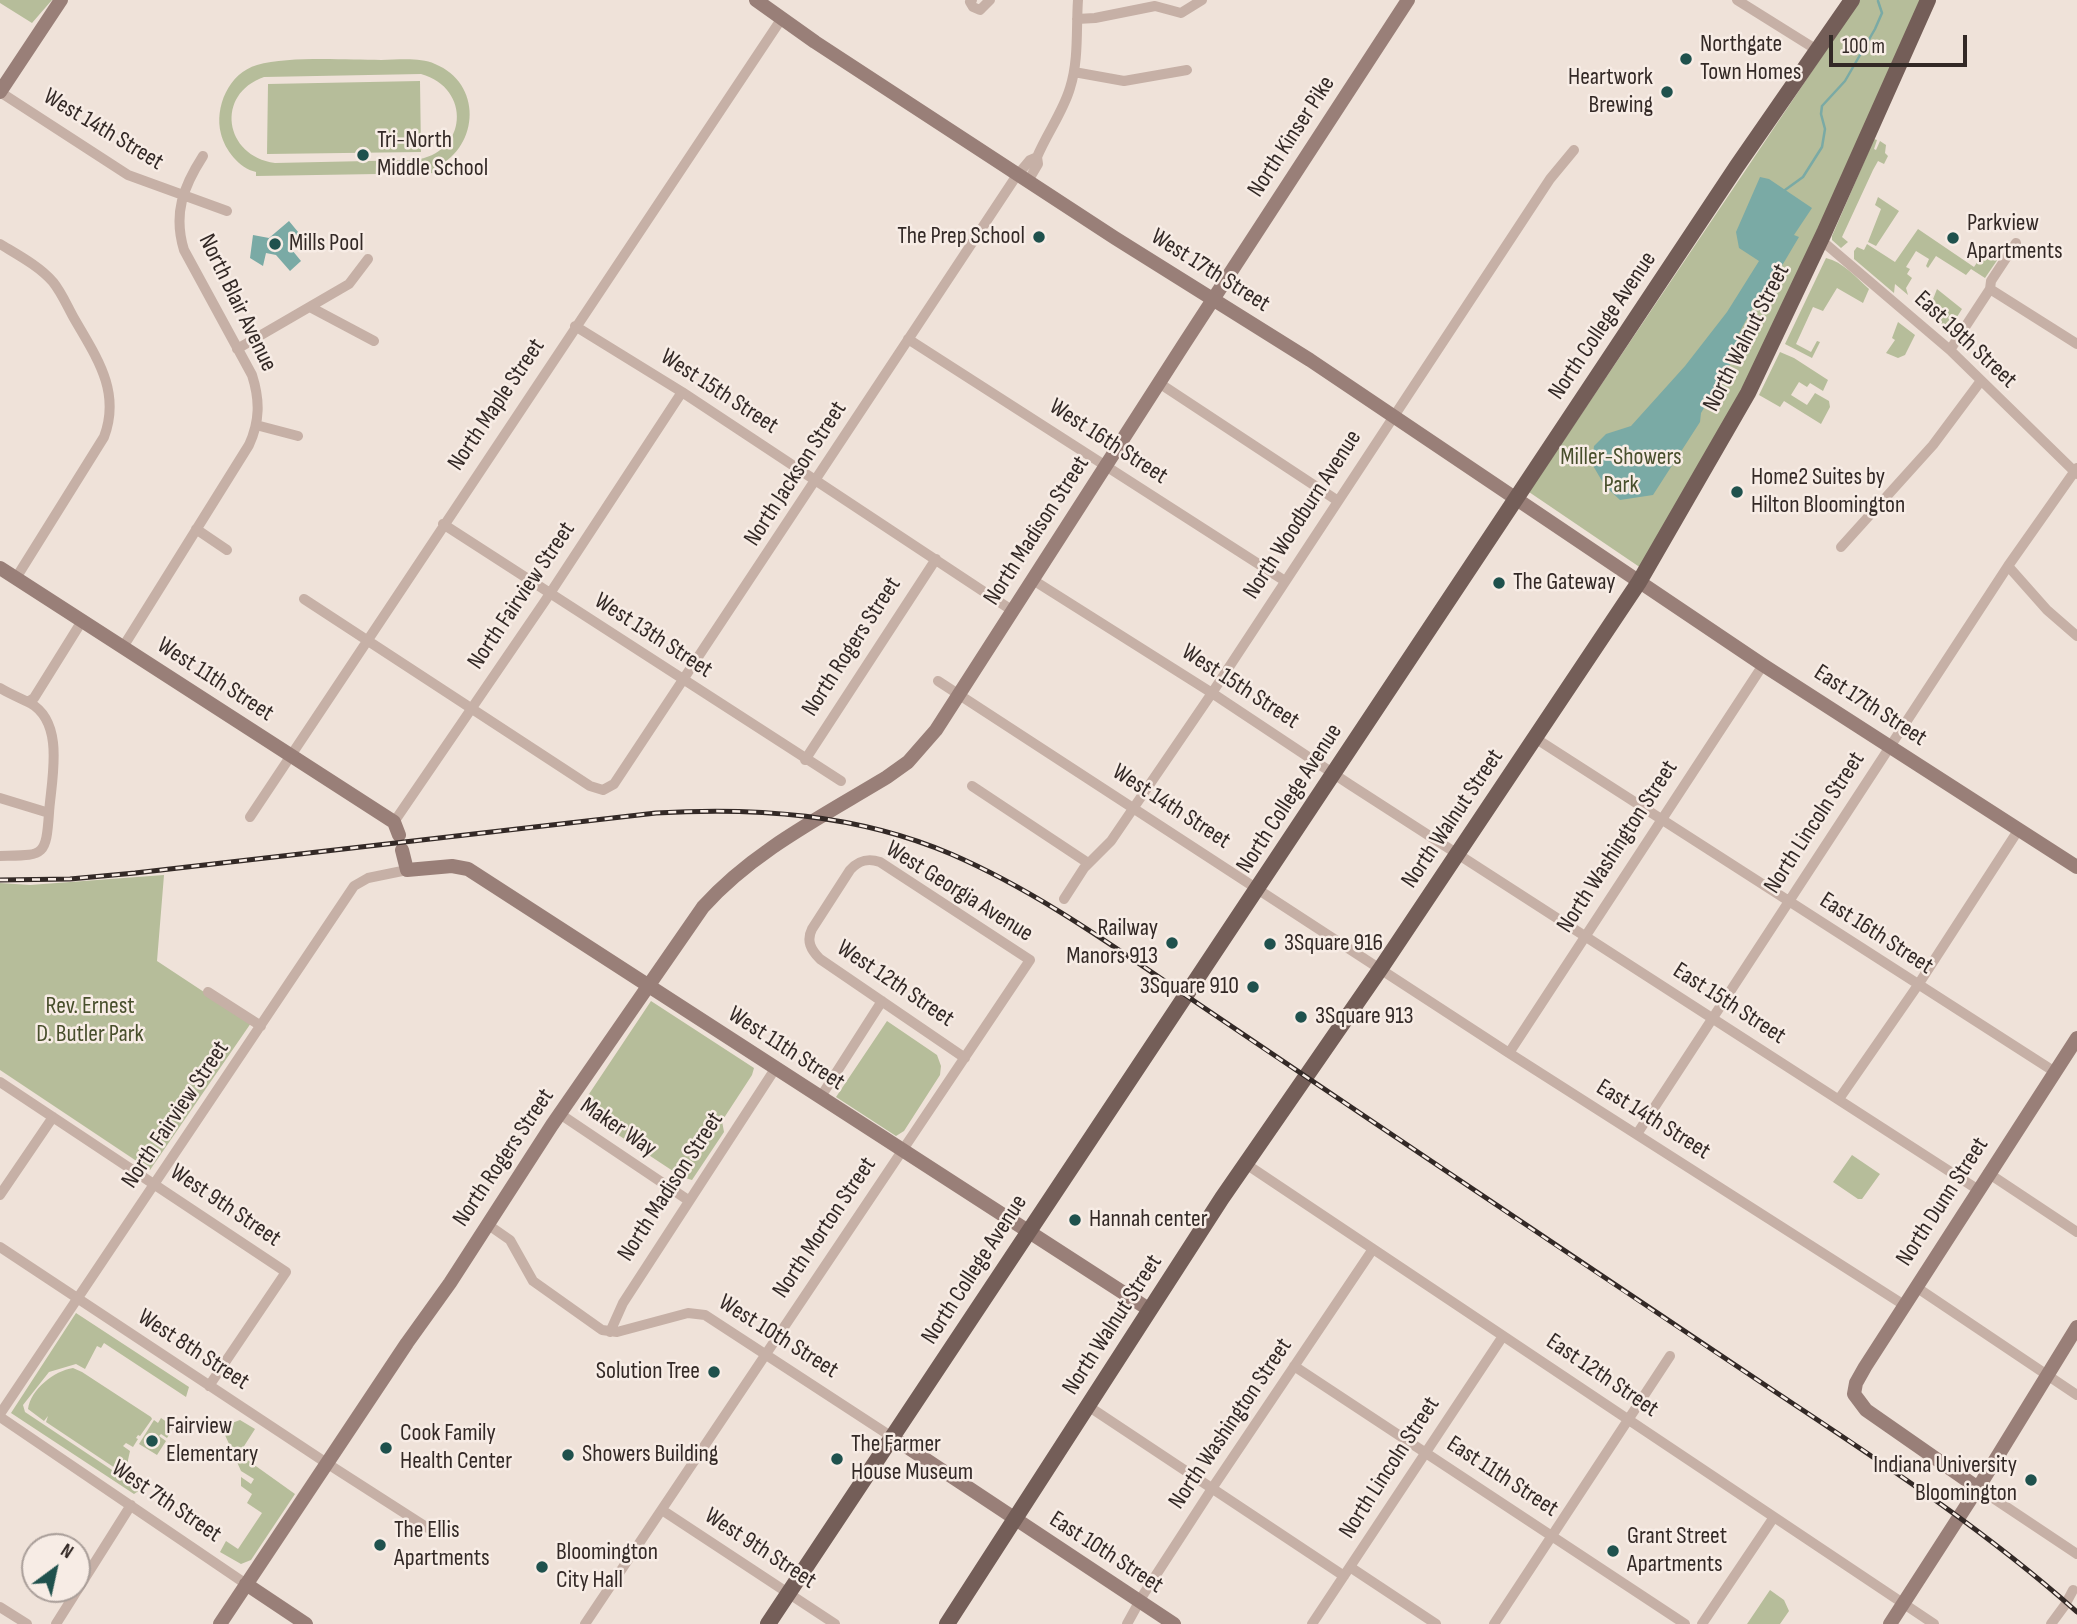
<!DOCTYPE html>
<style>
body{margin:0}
#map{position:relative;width:2077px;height:1624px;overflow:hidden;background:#efe2d9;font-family:"Sofia Sans Condensed",sans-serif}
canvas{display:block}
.north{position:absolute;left:21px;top:1533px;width:70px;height:70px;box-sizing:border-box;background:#f7ece5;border:2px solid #a99e99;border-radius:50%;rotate:33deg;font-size:19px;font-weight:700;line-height:28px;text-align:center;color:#332926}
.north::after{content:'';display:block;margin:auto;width:24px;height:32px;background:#1f514d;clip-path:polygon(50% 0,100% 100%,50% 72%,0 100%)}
.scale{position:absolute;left:1829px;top:35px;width:138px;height:32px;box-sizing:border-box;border:4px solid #332926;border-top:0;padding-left:9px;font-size:21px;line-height:24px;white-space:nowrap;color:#332926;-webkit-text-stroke:5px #f7ece5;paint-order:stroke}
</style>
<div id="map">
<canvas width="2077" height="1624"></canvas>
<div class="north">N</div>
<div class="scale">100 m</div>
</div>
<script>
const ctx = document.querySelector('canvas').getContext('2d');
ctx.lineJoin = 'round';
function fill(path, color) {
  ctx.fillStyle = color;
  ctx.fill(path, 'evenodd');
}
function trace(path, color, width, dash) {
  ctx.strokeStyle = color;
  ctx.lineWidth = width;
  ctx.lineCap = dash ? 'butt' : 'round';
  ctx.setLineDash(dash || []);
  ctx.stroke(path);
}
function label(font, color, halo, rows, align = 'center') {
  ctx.font = font + ' "Sofia Sans Condensed",sans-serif';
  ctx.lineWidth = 5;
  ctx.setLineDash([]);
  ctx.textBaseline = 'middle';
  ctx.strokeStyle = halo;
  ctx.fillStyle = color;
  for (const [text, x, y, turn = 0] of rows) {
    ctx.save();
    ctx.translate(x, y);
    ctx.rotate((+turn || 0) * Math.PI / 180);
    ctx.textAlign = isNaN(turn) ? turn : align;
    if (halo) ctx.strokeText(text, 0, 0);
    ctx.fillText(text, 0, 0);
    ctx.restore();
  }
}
fill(new Path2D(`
 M0,0H52L32,23L0,3Z
 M1860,0H1922L1833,200L1742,392L1641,568L1529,492Z
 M381,60C398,60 419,57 435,64C482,83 480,145 437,167L438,173L256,176V172C239,168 225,150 221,134C214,107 229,73 257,65C289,56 346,60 381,60ZM421,74C472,88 468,154 414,160L275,163C224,156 215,94 264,77Z
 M420,81L421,152L267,154L268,84Z
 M1874,139L1877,140L1874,149L1876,150L1880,141L1886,145L1885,153L1888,156L1884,164L1878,161L1873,170L1842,237L1848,242L1841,248L1832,240V236Z
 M1878,197L1899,211L1876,246L1868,242L1881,209L1875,205Z
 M1918,229L1974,267L1980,258L1985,261L1996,251L1998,253V259L1985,278L1971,269L1966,275L1936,256L1928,268L1926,266L1929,259L1916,251L1906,267L1910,269L1907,274L1912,278L1906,288L1908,295L1895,284L1894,293L1854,259V251L1857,247L1864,250L1867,244L1895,262Z
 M1826,258C1843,262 1856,277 1869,289L1863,303L1837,288L1823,311L1813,307L1796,344L1811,352L1817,341L1820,342L1812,358L1785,344Z
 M1937,289L1962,309L1950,328L1947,329L1928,312Z
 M1898,322L1915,335L1905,355L1898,358L1886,353L1895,340L1892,338Z
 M1780,352L1794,358L1828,380L1823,391L1810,383L1807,387L1799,382L1791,395L1807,405L1815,393L1829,401L1830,407L1821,424L1784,401L1780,407L1759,395Z
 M164,875L157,961L251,1023L150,1170L0,1070V883L30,885Z
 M651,1001L754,1068L752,1075L722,1121L724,1132L692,1180L682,1177L579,1109Z
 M887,1021L937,1055L941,1066L940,1075L904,1131L896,1136L836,1097Z
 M1852,1155L1880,1174L1862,1199H1858L1833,1182Z
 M76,1313L189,1387L186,1397L104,1343L101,1348L97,1346L85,1369L76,1364L49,1372L23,1405L25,1412L118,1474L133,1477L141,1482L138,1487L140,1490L134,1494L11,1413Z
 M73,1368L82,1372L151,1417L152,1419L140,1436L138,1435L136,1438L138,1439L133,1447L126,1443L123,1446L130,1451L128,1460V1472L118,1470L46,1422L48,1416L44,1421L28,1409C31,1389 54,1371 73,1368Z
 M161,1418L174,1427L167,1438L161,1434L159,1436L166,1441L157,1455L139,1444L154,1420L158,1423Z
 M240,1420L255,1429L239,1454L295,1494L251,1560L241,1564L220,1552L226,1541L238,1549L262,1513L247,1503L252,1494L241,1486V1477L251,1484L254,1479L241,1471L225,1435L232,1423Z
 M1770,1590L1784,1600L1789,1611L1780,1624H1747Z`), '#b6bd9a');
fill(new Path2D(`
 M1760,177L1769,179L1812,208L1794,235L1799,237L1767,291L1756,302L1738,335L1739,349L1701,413L1700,422L1653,495L1620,500L1605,486L1592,464L1594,446L1606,434L1631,426L1685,366L1727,312L1759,261L1739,248L1736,232Z
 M289,221L303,238L292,250L301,261L290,271L276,255L266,253L263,266L250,258L253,235L269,238Z`), '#7aaaa5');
trace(new Path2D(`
 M1785,190L1803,177L1822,147L1825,129L1821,114L1822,106L1845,81L1875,29L1882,13L1878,1`), '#7aaaa5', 2.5);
trace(new Path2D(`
 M972,0L970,2L973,7L980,10L990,0
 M1737,0L1817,50
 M1077,19L1095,18L1155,6L1181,13L1202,0
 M1074,72L1124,81L1187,70
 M0,92L128,175L227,211
 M1028,181L1038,164L1037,157C1047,133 1063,112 1070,88C1079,60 1076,28 1078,0
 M1821,240L1950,350L2077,474
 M0,244C18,255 39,266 53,282C62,293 68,308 75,320C97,358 121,392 104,437L16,578
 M1990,289L2077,344
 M310,307L374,341
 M575,326L682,392L1013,611
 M908,339L1285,581
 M237,349L349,284L368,259
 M1950,350L1990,289L1991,281L2016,243
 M1159,383L1338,501
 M256,425L298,436
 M443,524L841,781
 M196,529L227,550
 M1841,547L1933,445L1980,382
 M2008,566L2047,610L2077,636
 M1033,580L1212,693L1349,784L1977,1189
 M304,599L590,786L603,790L614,784L1015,178L1030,160L1037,157
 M123,647L249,445C260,421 260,400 252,375L184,250C173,214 183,187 203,156
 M938,681L1509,1053L1904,1305
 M0,688C10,694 20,698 30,703C66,723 51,781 49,813L0,798
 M28,702L34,698L82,621
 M1535,738L2055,1072
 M805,760L936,559
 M972,786L1088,863
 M250,817L782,18
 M394,822L545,601L682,392
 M0,856C43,855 46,858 49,813
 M1064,899L1084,868L1111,841L1212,693L1550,179L1574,150
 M208,992L261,1026
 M1509,1053L1763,665
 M0,1082L286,1272L209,1386
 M820,1098L882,1001
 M1839,1099L1918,985L2019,829
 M560,1114L688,1200
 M1637,1134L2008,566L2077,468
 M1246,1164L1934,1624
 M1988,1173L2077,1232
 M0,1195L53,1117
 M487,1224L510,1240L533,1281L602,1330L617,1332L688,1313L705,1315L892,1437
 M0,1247L328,1464L434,1532
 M1916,1287L2077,1395
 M610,1332L623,1303L775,1069
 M1294,1366L1685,1624
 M1088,1406L1344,1576
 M0,1414L354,886L368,878L407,870
 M0,1417L246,1584
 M1978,1488L2077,1554
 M662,1510L835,1624
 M1350,1567L1436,1624
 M0,1607L27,1624
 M56,1624L131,1505
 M585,1624L1030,960L880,862C868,858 859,860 850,870L812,929C806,941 811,950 820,959L965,1058
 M1127,1624L1143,1595L1215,1484L1373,1249
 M1312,1624L1503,1336
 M1494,1624L1670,1356
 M1702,1624L1774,1517
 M2051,1624L2065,1605L2073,1590`), '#c6b0a6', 10);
trace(new Path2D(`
 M756,0L815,42L1115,238L1310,360L1763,665L2077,867
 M0,92L61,0
 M0,568L394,822L399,835
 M402,850L407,870L452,866L468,869L1150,1310
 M892,1437L1174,1624
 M1978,1488L1866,1410L1854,1394L1856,1383L1865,1367L2077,1038
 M246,1584L306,1624
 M220,1624L407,1343L450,1283L552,1125L703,907C753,851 823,816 887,777L908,762L936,730L1184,344L1408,0
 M1890,1624L1983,1480L2077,1327`), '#997f78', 14);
trace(new Path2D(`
 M768,1624L1737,166L1852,0
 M947,1624L1222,1198L1381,968L1639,582L1748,393L1824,233L1928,0`), '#745e58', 16);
const rail = new Path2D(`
 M0,880L70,879L135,873L656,813C756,807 857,814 951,854C1039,892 1120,951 1200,1005C1282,1061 1366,1117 1449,1173C1557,1246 1665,1319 1774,1391C1878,1460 1984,1529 2077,1612`);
trace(rail, '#332926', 5);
trace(rail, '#f7ece5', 2.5, [8]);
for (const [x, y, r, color] of [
 [1686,59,7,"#1f514d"],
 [1667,92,7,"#1f514d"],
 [363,155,7,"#1f514d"],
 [1039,237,7,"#1f514d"],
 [1953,238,7,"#1f514d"],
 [275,244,7,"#1f514d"],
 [1737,492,7,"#1f514d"],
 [1499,583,7,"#1f514d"],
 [1172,943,7,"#1f514d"],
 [1270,944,7,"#1f514d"],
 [1253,987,7,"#1f514d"],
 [1301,1017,7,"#1f514d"],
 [1075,1220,7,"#1f514d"],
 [714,1372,7,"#1f514d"],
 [152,1441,7,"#1f514d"],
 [386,1448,7,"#1f514d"],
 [568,1455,7,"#1f514d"],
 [837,1459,7,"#1f514d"],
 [2031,1480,7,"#1f514d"],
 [380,1545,7,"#1f514d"],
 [1613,1551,7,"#1f514d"],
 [542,1567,7,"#1f514d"]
]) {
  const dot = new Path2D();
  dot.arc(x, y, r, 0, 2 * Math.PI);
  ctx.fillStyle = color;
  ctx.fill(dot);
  trace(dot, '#f7ece5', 2.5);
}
label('24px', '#332926', '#f7ece5', [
 ["Northgate",1700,45],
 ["Town Homes",1700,73],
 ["Heartwork",1653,78,"right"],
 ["Brewing",1653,106,"right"],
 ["Tri-North",377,141],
 ["Middle School",377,169],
 ["Parkview",1967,224],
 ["Apartments",1967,252],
 ["The Prep School",1025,237,"right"],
 ["Mills Pool",289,244],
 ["Home2 Suites by",1751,478],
 ["Hilton Bloomington",1751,506],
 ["The Gateway",1513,583],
 ["Railway",1158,929,"right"],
 ["Manors 913",1158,957,"right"],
 ["3Square 916",1284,944],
 ["3Square 910",1239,987,"right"],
 ["3Square 913",1315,1017],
 ["Hannah center",1089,1220],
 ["Solution Tree",700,1372,"right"],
 ["Fairview",166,1427],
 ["Elementary",166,1455],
 ["Cook Family",400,1434],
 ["Health Center",400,1462],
 ["The Farmer",851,1445],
 ["House Museum",851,1473],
 ["Showers Building",582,1455],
 ["Indiana University",2017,1466,"right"],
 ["Bloomington",2017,1494,"right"],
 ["The Ellis",394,1531],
 ["Apartments",394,1559],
 ["Grant Street",1627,1537],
 ["Apartments",1627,1565],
 ["Bloomington",556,1553],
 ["City Hall",556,1581]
], 'left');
label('24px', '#332926', '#f7ece5', [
 ["West 14th Street",103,130,31],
 ["North Kinser Pike",1292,137,-57],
 ["West 17th Street",1210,271,32],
 ["North Blair Avenue",237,303,64],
 ["North College Avenue",1603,326,-56],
 ["North Walnut Street",1747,338,-63],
 ["East 19th Street",1965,340,43],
 ["West 15th Street",719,392,33],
 ["North Maple Street",497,405,-56],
 ["West 16th Street",1108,442,33],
 ["North Jackson Street",796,474,-57],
 ["North Woodburn Avenue",1303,515,-57],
 ["North Madison Street",1037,531,-57],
 ["North Fairview Street",522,596,-56],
 ["West 13th Street",653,636,33],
 ["North Rogers Street",852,647,-57],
 ["West 11th Street",215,680,33],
 ["West 15th Street",1240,687,33],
 ["East 17th Street",1870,706,33],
 ["North College Avenue",1290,799,-57],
 ["West 14th Street",1171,807,33],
 ["North Walnut Street",1453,819,-56],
 ["North Lincoln Street",1815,823,-57],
 ["North Washington Street",1618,847,-57],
 ["West Georgia Avenue",959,892,32],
 ["East 16th Street",1876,934,33],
 ["West 12th Street",895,984,34],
 ["East 15th Street",1729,1004,33],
 ["West 11th Street",786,1049,33],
 ["North Fairview Street",176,1115,-56],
 ["East 14th Street",1653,1120,32],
 ["Maker Way",618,1128,34],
 ["North Rogers Street",504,1158,-56],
 ["North Madison Street",671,1187,-57],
 ["North Dunn Street",1943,1202,-57],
 ["West 9th Street",225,1206,34],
 ["North Morton Street",825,1228,-56],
 ["North College Avenue",975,1270,-57],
 ["North Walnut Street",1113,1325,-57],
 ["West 10th Street",778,1337,32],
 ["West 8th Street",193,1350,33],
 ["East 12th Street",1602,1376,34],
 ["North Washington Street",1231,1424,-56],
 ["North Lincoln Street",1390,1468,-57],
 ["East 11th Street",1502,1477,33],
 ["West 7th Street",166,1502,34],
 ["West 9th Street",760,1549,33],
 ["East 10th Street",1106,1553,33]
]);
label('24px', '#484f2c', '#f7ece5', [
 ["Miller-Showers",1621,458],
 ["Park",1621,486],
 ["Rev. Ernest",90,1007],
 ["D. Butler Park",90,1035]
]);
</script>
